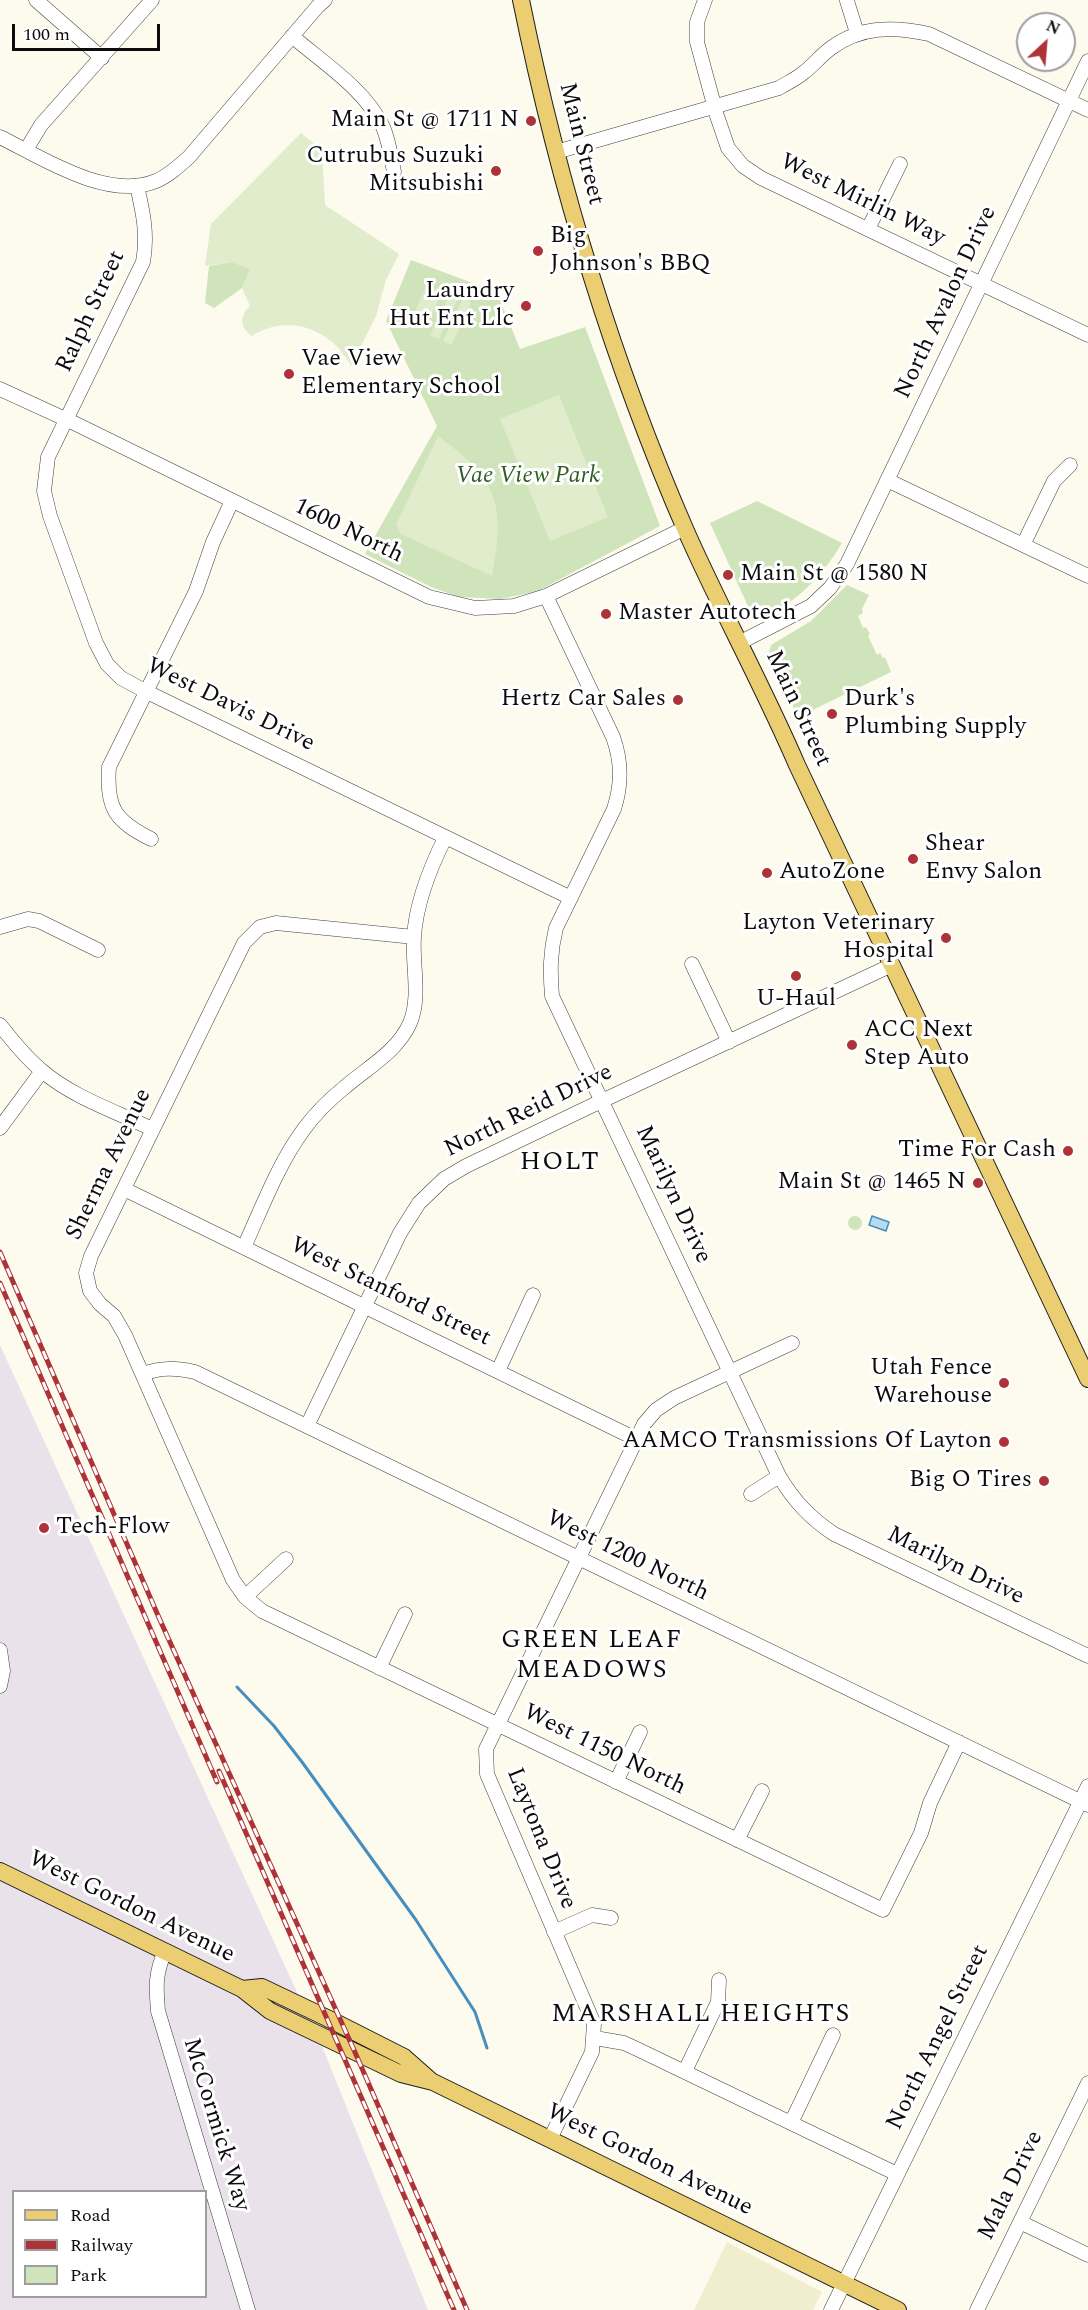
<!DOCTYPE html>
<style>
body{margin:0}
#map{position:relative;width:1088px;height:2310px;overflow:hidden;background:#fdfaee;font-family:Spectral,serif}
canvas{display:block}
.legend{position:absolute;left:12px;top:2190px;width:195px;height:108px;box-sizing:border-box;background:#fff;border:2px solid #9e9e9e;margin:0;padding:8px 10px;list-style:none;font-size:18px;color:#0c0c0c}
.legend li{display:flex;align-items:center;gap:12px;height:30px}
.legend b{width:30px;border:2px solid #9e9e9e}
.north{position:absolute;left:1016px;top:12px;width:60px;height:60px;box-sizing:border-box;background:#fff;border:2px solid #9e9e9e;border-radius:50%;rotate:26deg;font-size:16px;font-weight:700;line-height:24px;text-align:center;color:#0c0c0c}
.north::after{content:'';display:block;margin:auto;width:21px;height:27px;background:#ae3338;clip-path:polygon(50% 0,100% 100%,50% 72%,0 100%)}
.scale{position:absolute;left:12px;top:24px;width:148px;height:27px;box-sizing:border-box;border:3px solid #0c0c0c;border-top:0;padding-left:8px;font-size:18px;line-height:21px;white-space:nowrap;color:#0c0c0c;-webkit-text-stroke:4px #fff;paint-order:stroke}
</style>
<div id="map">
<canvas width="1088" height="2310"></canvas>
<ul class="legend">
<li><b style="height:8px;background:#eace71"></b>Road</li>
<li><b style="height:8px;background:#ae3338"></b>Railway</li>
<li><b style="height:16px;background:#d0e4bb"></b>Park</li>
</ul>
<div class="north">N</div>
<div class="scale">100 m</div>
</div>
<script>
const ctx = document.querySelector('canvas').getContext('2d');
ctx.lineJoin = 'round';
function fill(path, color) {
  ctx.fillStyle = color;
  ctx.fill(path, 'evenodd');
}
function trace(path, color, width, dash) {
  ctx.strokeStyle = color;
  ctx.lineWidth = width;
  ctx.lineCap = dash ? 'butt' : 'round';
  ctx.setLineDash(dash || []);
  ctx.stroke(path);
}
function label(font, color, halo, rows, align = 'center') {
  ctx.font = font + ' Spectral,serif';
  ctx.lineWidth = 6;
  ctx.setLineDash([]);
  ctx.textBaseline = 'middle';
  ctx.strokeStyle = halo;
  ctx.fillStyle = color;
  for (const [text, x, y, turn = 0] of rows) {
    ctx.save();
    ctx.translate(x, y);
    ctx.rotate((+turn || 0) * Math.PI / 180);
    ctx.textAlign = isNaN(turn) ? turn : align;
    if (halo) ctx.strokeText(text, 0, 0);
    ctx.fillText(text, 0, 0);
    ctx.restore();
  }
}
fill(new Path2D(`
 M0,1345L324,2051L428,2310H0ZM14,2192H206V2296H14Z`), '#eae2ea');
fill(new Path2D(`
 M727,2242L822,2292L813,2310H694Z`), '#f1eed0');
fill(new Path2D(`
 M411,260L486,288H495L520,349L585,327L660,526L538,591L501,599L459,597L431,587L365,554L437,426L386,321Z
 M232,262L251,269L242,288L214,308L205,303L209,266Z
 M757,501L842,543C822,576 796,604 760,619L752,615L710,523Z
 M847,585L869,595L862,609L863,613L858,616L863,628L866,627L870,634L868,636L877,655L880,653L883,658L885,657L891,672L798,717L769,653L771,645L811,621Z
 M848 1223a7 7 0 1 1 14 0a7 7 0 1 1-14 0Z`), '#d0e4bb');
fill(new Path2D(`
 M301,133L322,150L325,205L399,254L386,280L376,316L351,366C332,330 289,312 252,336C240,328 239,316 250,306L242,288L250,269L232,262L205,266L211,224Z
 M426,287L441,294L426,327L411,320Z
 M451,292L459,296L450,315L442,311Z
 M463,298L471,302L463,321L454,317Z
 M439,317L447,321L439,339L430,335Z
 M451,323L460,327L451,345L443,341Z
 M559,395L608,517L550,541L500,419Z
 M438,436C497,479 506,503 492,576L401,534L396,525Z`), '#e1eccc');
const water = new Path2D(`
 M872,1216L889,1222L886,1231L869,1225Z`);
fill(water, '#b7daef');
trace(water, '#468ebf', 1.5);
trace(new Path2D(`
 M237,1687L274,1726L302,1762L416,1920L475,2012L487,2048`), '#468ebf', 3);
const minor = new Path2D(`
 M36,0L102,58
 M705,0L697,22V42L717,116L728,148L743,166L761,178L1088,335
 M847,1L857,33
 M292,36C323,63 365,89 383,127C389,141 391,156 394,172
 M0,137C42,158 108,201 156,181C168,176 179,166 189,157L318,6L325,0
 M26,150L41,125L152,0
 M556,152L779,88C787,83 796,79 803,73C813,66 821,55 831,48C861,26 894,26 929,34L1088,110
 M137,186C143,212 148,235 143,262L48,457L44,491L50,516L96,643L107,664L121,678L145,691L571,898
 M868,229L900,164
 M0,389L74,423L429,597L475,608L514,606L546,596L685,528
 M887,480L1088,576
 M1023,545L1054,481L1070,465
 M546,596L613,737C622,762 622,784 614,809L556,928C550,952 550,972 552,996L779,1476C794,1501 810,1518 834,1534L1088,1656
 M739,643L811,606L830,588L847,564L1088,61
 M151,839C115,821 106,808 109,767L196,591L213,542L232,501
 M0,927L28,919L39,921L98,950
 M414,937L276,923L260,927L244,943L91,1256L86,1273L90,1291L100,1304L114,1316L125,1335L233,1580L245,1597L262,1611L883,1910L921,1833L930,1803L959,1742
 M692,964L729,1042
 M0,1025C13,1041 25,1057 41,1070C72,1097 115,1111 152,1129
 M0,1128L42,1071
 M124,1189L636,1439
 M244,1247C262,1208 278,1164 304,1129C315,1114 330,1099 345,1087C368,1067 397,1052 410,1023C421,997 412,965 414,937C416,903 430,868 445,838
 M498,1371L533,1295
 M143,1374C161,1367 176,1368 195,1372L1088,1805
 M307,1426L400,1233L419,1203L444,1179L466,1166L591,1106L892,965
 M751,1494L779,1476
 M245,1597L286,1559
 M0,1650L3,1671L0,1686
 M379,1668L405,1614
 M616,1782L640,1732
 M737,1840L762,1791
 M554,1932L592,1915L611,1918
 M165,1951C155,1974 156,1987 158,2011L248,2310
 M595,2038L624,2043L637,2049L897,2174
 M685,2071L718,2002L719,1980
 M791,2123L833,2035
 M550,2139L592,2052L594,2024L487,1774L486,1749L644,1424L656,1410L674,1398L792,1343
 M1020,2222L1088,2255
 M831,2310L1088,1786
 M977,2310L1088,2083`);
const major = new Path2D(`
 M521,0C558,182 612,361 686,531C721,610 763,686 797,765L1088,1379
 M0,1871L242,1989L270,2011L401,2074L433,2082L898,2310
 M242,1989L262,1987L327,2018L404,2057L430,2080`);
trace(minor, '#3f3f3f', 15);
trace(major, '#1d1d1d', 18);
trace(minor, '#fff', 14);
trace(major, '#eace71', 16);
const rail = new Path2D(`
 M0,1252L160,1620L354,2050L467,2310
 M0,1283L217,1782
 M219,1771L454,2310`);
trace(rail, '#ae3338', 5);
trace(rail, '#fff', 3, [9]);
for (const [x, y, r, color] of [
 [531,121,6,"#ae3338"],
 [496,171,6,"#ae3338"],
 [538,251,6,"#ae3338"],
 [526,306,6,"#ae3338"],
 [289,374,6,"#ae3338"],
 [728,575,6,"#ae3338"],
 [606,614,6,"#ae3338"],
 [678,700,6,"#ae3338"],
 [832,714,6,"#ae3338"],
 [913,859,6,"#ae3338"],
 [767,873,6,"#ae3338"],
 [946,938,6,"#ae3338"],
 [796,976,6,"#ae3338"],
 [852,1045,6,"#ae3338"],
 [1068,1151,6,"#ae3338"],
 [978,1183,6,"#ae3338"],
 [1004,1383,6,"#ae3338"],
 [1004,1442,6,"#ae3338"],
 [1044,1481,6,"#ae3338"],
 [44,1528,6,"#ae3338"]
]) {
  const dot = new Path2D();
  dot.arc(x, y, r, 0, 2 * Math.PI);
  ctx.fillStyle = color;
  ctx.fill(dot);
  trace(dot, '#fff', 2);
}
label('24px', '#0c0c0c', '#fff', [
 ["Main St @ 1711 N",519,121],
 ["Cutrubus Suzuki",484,157],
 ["Mitsubishi",484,185],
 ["Big",550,237,"left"],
 ["Johnson's BBQ",550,265,"left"],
 ["Laundry",514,292],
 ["Hut Ent Llc",514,320],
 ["Vae View",301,360,"left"],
 ["Elementary School",301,388,"left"],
 ["Main St @ 1580 N",740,575,"left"],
 ["Master Autotech",618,614,"left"],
 ["Hertz Car Sales",666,700],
 ["Durk's",844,700,"left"],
 ["Plumbing Supply",844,728,"left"],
 ["Shear",925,845,"left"],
 ["Envy Salon",925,873,"left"],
 ["AutoZone",779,873,"left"],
 ["Layton Veterinary",934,924],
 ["Hospital",934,952],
 ["U-Haul",796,1000,"center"],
 ["ACC Next",864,1031,"left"],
 ["Step Auto",864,1059,"left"],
 ["Time For Cash",1056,1151],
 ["Main St @ 1465 N",966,1183],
 ["Utah Fence",992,1369],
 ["Warehouse",992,1397],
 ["AAMCO Transmissions Of Layton",992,1442],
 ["Big O Tires",1032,1481],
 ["Tech-Flow",56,1528,"left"]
], 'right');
label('24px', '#0c0c0c', '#fff', [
 ["Main Street",580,144,76],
 ["West Mirlin Way",862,201,26],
 ["North Avalon Drive",947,303,-65],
 ["Ralph Street",92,312,-65],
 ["1600 North",348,532,26],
 ["West Davis Drive",230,706,26],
 ["Main Street",797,709,65],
 ["North Reid Drive",529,1112,-26],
 ["Sherma Avenue",110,1165,-64],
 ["Marilyn Drive",672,1195,65],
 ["West Stanford Street",390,1293,26],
 ["West 1200 North",627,1557,26],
 ["Marilyn Drive",955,1567,26],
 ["West 1150 North",604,1751,26],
 ["Laytona Drive",540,1839,68],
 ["West Gordon Avenue",131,1908,26],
 ["North Angel Street",939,2038,-64],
 ["McCormick Way",215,2125,73],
 ["West Gordon Avenue",649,2161,26],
 ["Mala Drive",1012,2186,-64]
]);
label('italic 24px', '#2f5d24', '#fff', [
 ["Vae View Park",528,477]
]);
ctx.letterSpacing = '1.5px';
label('26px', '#0c0c0c', '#fff', [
 ["HOLT",560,1164],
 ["GREEN LEAF",592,1642],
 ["MEADOWS",592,1672],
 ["MARSHALL HEIGHTS",701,2016]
]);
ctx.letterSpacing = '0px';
</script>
